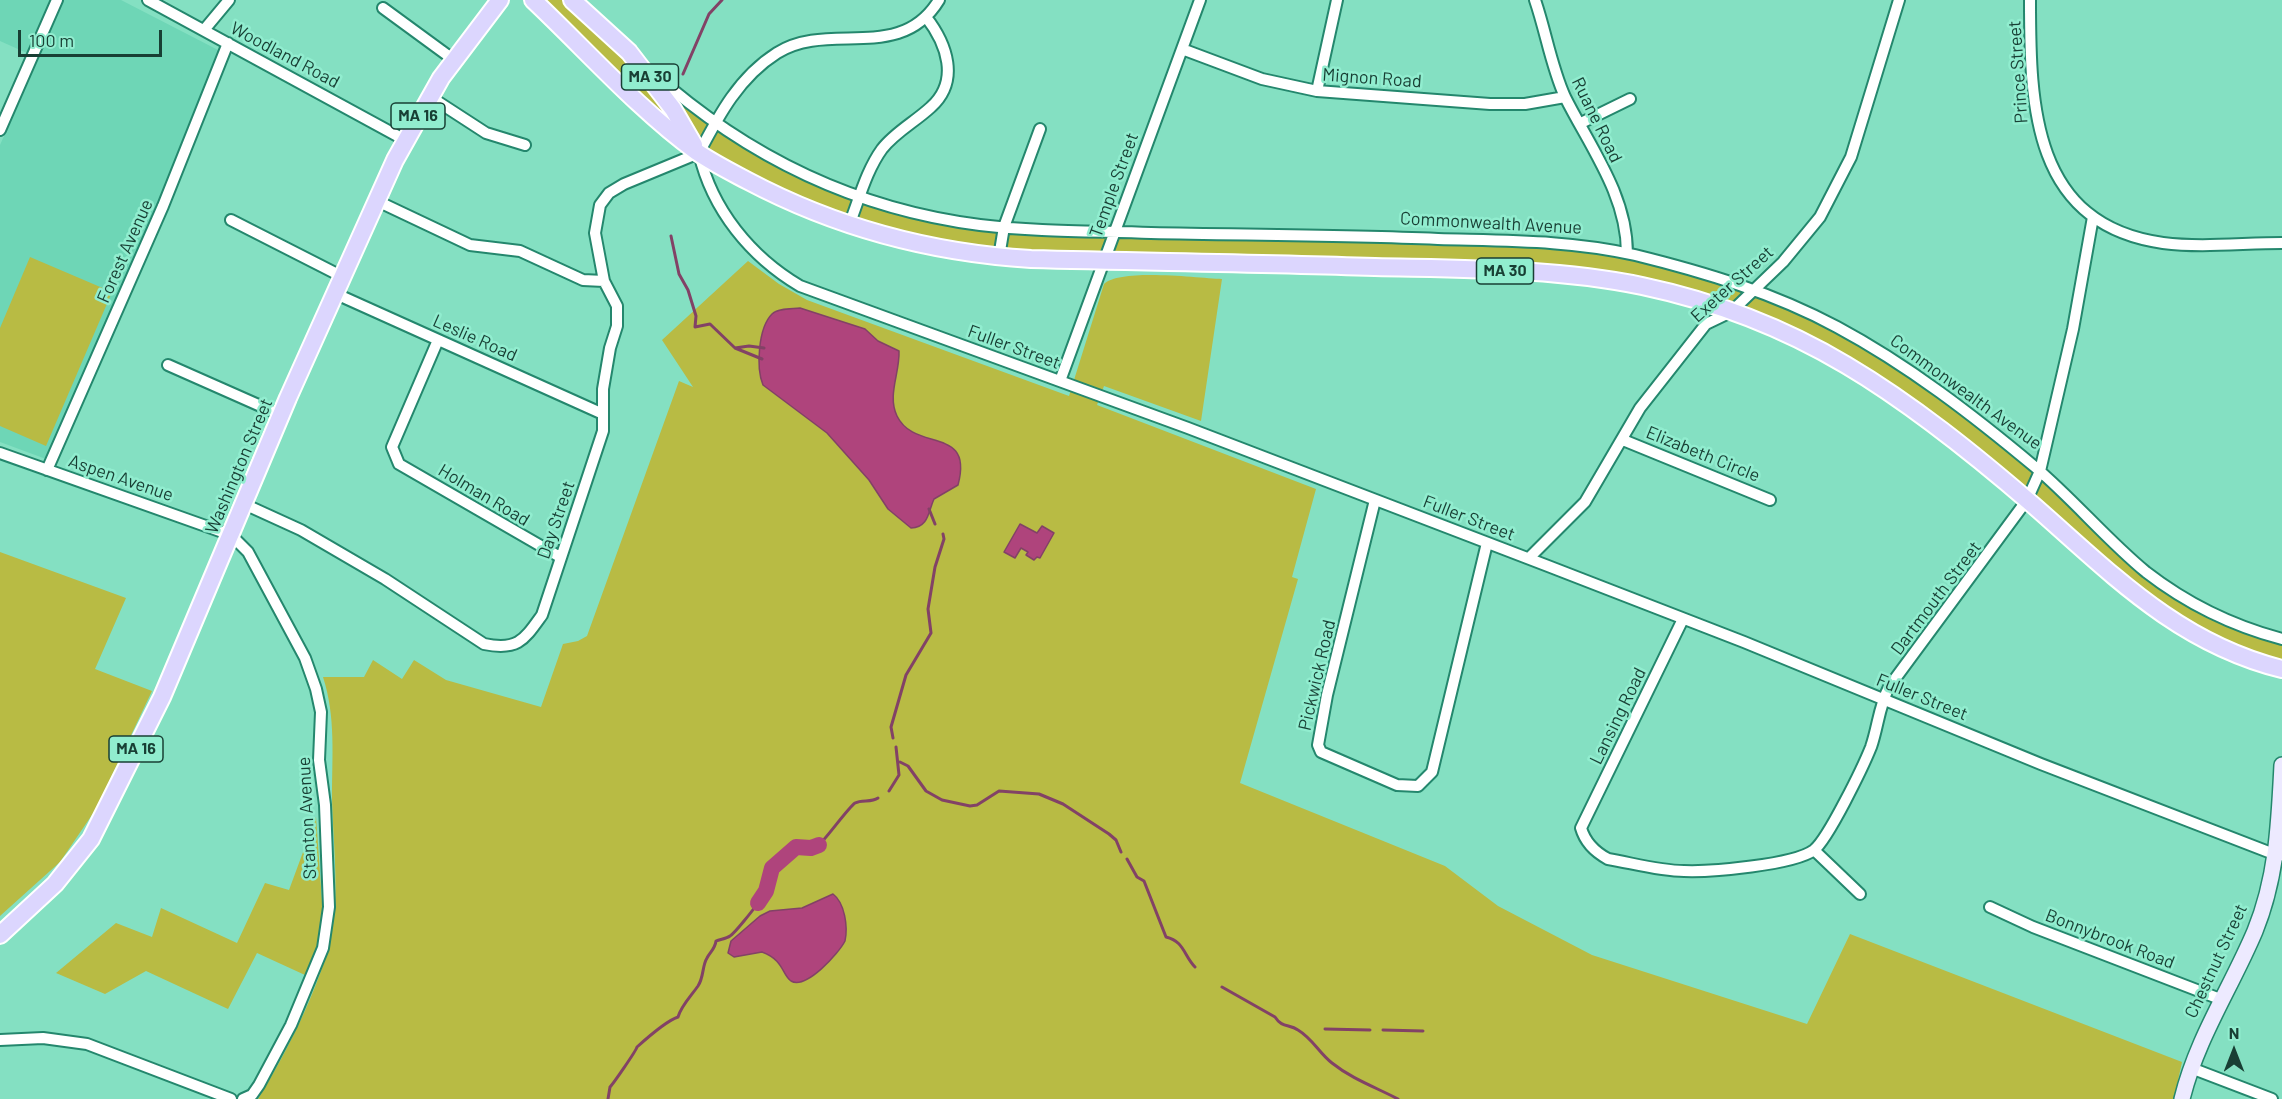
<!DOCTYPE html>
<style>
body{margin:0}
#map{position:relative;width:2282px;height:1099px;overflow:hidden;background:#84e0c2;font-family:Barlow,sans-serif}
canvas{display:block}
.north{position:absolute;left:2204px;top:1021px;width:60px;height:60px;-webkit-text-stroke:4px #91edcf;paint-order:stroke;rotate:0deg;font-size:16px;font-weight:700;line-height:24px;text-align:center;color:#183f34}
.north::after{content:'';display:block;margin:auto;width:21px;height:27px;background:#183f34;clip-path:polygon(50% 0,100% 100%,50% 72%,0 100%)}
.scale{position:absolute;left:18px;top:30px;width:144px;height:27px;box-sizing:border-box;border:3px solid #183f34;border-top:0;padding-left:8px;font-size:18px;line-height:21px;white-space:nowrap;color:#183f34;-webkit-text-stroke:4px #91edcf;paint-order:stroke}
</style>
<div id="map">
<canvas width="2282" height="1099"></canvas>
<div class="north">N</div>
<div class="scale">100 m</div>
</div>
<script>
const ctx = document.querySelector('canvas').getContext('2d');
ctx.lineJoin = 'round';
function fill(path, color) {
  ctx.fillStyle = color;
  ctx.fill(path, 'evenodd');
}
function trace(path, color, width, dash) {
  ctx.strokeStyle = color;
  ctx.lineWidth = width;
  ctx.lineCap = dash ? 'butt' : 'round';
  ctx.setLineDash(dash || []);
  ctx.stroke(path);
}
function label(font, color, halo, rows, align = 'center') {
  ctx.font = font + ' Barlow,sans-serif';
  ctx.lineWidth = 5;
  ctx.setLineDash([]);
  ctx.textBaseline = 'middle';
  ctx.strokeStyle = halo;
  ctx.fillStyle = color;
  for (const [text, x, y, turn = 0] of rows) {
    ctx.save();
    ctx.translate(x, y);
    ctx.rotate((+turn || 0) * Math.PI / 180);
    ctx.textAlign = isNaN(turn) ? turn : align;
    if (halo) ctx.strokeText(text, 0, 0);
    ctx.fillText(text, 0, 0);
    ctx.restore();
  }
}
fill(new Path2D(`
 M0,0H121L220,51L199,110L46,459L0,442V145L38,58L0,41Z`), '#6ed6b6');
fill(new Path2D(`
 M533,0H575L684,101L826,185L981,225L1393,237L1627,253L1802,310L1907,370L2069,500L2179,595L2282,639V669L2204,640L1895,397L1765,326L1605,280L1199,264L912,243L724,168Z
 M30,257L112,292L46,446L0,426V328Z
 M748,261L779,284L807,300L1069,396L1104,284C1121,268 1197,278 1222,279L1201,421L1104,386L1097,405L1316,489L1292,577L1298,579L1240,783L1445,866L1498,906L1592,955L1807,1024L1850,934L2182,1062L2174,1099H258C287,1052 328,973 334,918C338,879 333,839 332,799C332,757 336,717 323,677H364L373,660L402,679L414,660L446,680L541,707L563,644L578,641L587,636L679,381L693,387L662,340Z
 M0,552L126,598L95,669L152,691L96,809L60,862L0,916Z
 M316,817L323,915L321,936L305,975L257,953L228,1009L146,971L105,994L56,973L116,923L152,937L161,908L237,943L265,883L289,890Z`), '#b8bb44');
const water = new Path2D(`
 M800,308L865,329L878,341L899,351C900,373 887,395 897,416C915,453 974,425 958,485L934,499C928,512 929,527 911,528L888,509L869,480L827,433L763,385C756,368 758,328 772,314C778,308 792,309 800,308Z
 M1020,524L1037,533L1042,526L1054,533L1040,558L1037,557L1034,560L1026,555L1028,552L1021,548L1015,558L1004,552Z
 M833,894C845,903 848,927 845,941C839,953 806,990 791,981C782,975 784,960 762,952L734,957L728,953L731,941L760,916L770,911L802,908Z`);
fill(water, '#af447c');
trace(water, '#824266', 1.5);
trace(new Path2D(`
 M683,74L709,14L722,0
 M671,236L679,274L688,290L696,316L695,327L710,324L735,348L762,359
 M735,348L749,346L764,348
 M929,509L935,524
 M893,738L891,727L906,675L931,633L928,609L935,567L944,539L943,534
 M900,762L908,766L926,791L942,800L970,806L977,805L999,791L1039,794L1063,804L1109,834L1116,840L1121,852
 M889,791L899,775L896,747
 M819,845C828,836 849,807 855,803C862,799 871,803 878,798
 M1127,859L1137,877L1144,881L1166,937C1184,941 1184,956 1195,967
 M1222,987L1275,1017C1282,1028 1289,1024 1298,1030C1313,1039 1319,1053 1332,1063C1352,1079 1375,1087 1398,1099
 M1325,1029L1370,1030
 M1383,1030L1423,1031
 M608,1099L610,1087C613,1084 636,1051 637,1047C647,1038 666,1021 678,1017C681,1006 691,996 698,986C704,977 702,966 707,958C710,952 715,949 716,941C720,939 726,939 730,936C735,933 753,910 758,903`), '#824266', 3);
trace(new Path2D(`
 M758,903L766,891L772,868L796,847L811,848L819,845`), '#af447c', 16);
const minor = new Path2D(`
 M148,0L405,140
 M1535,0C1546,32 1551,66 1565,97C1590,147 1627,195 1627,253
 M2030,0C2030,105 2032,225 2163,243C2202,248 2243,243 2282,243
 M383,8L454,60
 M204,30L229,0
 M1182,49L1262,79L1317,91L1490,104H1525L1565,97
 M652,72C747,157 854,209 980,225C1037,232 1094,231 1151,233C1247,235 1342,235 1438,239C1503,241 1571,240 1635,255C1704,272 1774,293 1837,327C1908,365 1974,416 2035,467C2074,500 2107,540 2146,572C2186,603 2233,626 2282,639
 M1317,91L1337,0
 M429,96L486,133L525,145
 M1581,123L1630,99
 M0,130L57,0
 M699,153C712,210 751,257 800,286L1188,428L1548,566L1744,642L2041,764L2279,856
 M699,153C719,115 739,77 777,53C829,20 900,64 939,0
 M375,200L470,245L520,251L583,280L604,281
 M231,220L341,276
 M849,225C859,200 866,171 882,149C895,132 915,122 931,107C960,81 947,44 926,17
 M999,257L1004,227L1040,129
 M334,293L603,414
 M438,340L392,447L399,464L560,557
 M168,365L281,415
 M1060,381L1200,0
 M1623,440L1770,500
 M0,453L231,535L248,552L305,658L316,689L321,712L319,760L325,805L329,907L323,948L291,1025L259,1085L252,1095L243,1099
 M47,470L163,206L228,43
 M1375,500L1327,695L1318,745L1321,752L1397,785L1418,786L1432,772L1487,543
 M244,504L301,530L385,579L484,644C518,651 524,640 542,615L603,431V389L610,348L617,326V306L604,281L595,233L600,205L609,193L624,184L699,153
 M1529,558L1585,502L1640,408L1706,324L1731,312L1783,262L1820,217L1851,157L1899,0
 M1683,619L1581,828C1585,842 1595,852 1608,859C1632,863 1659,871 1684,871C1710,872 1794,865 1814,850C1828,839 1863,767 1871,747C1878,727 1879,706 1889,687L2027,500L2040,471L2073,329L2093,217
 M1814,850L1860,894
 M1990,907L2033,927L2220,999
 M0,1040L43,1038L87,1044L231,1099
 M2191,1068L2272,1099`);
const secondary = new Path2D(`
 M2182,1099C2197,1038 2231,988 2255,931C2277,877 2279,823 2282,765`);
const primary = new Path2D(`
 M533,0C585,49 639,110 697,152C713,163 731,172 748,181C837,228 932,253 1031,259C1146,262 1260,263 1375,267C1463,269 1555,268 1642,286C1713,301 1784,328 1846,365C1912,404 1975,455 2033,505C2111,573 2177,643 2282,669
 M572,0L629,52L673,109L694,145
 M0,935L55,884L91,839L162,697L288,398L395,160L441,78L500,0`);
trace(minor, '#24876d', 14);
trace(secondary, '#24876d', 18);
trace(primary, '#fff', 20);
trace(minor, '#fff', 10);
trace(secondary, '#edeaff', 15);
trace(primary, '#dcd6fe', 16);
for (const [x, y, w] of [
 [650,77,57],
 [418,116,54],
 [1505,271,57],
 [136,749,54]
]) {
  const box = new Path2D();
  box.roundRect(x - w / 2, y - 13, w, 26, 4.5);
  ctx.fillStyle = '#91edcf';
  ctx.fill(box);
  trace(box, '#183f34', 1.5);
}
label('bold 16px', '#183f34', null, [
 ["MA 30",650,77],
 ["MA 16",418,116],
 ["MA 30",1505,271],
 ["MA 16",136,749]
]);
label('18px', '#183f34', '#91edcf', [
 ["Woodland Road",285,55,28],
 ["Prince Street",2018,72,-94],
 ["Mignon Road",1372,78,4],
 ["Ruane Road",1597,120,64],
 ["Temple Street",1114,185,-70],
 ["Commonwealth Avenue",1491,223,3],
 ["Forest Avenue",125,251,-66],
 ["Exeter Street",1732,284,-42],
 ["Leslie Road",475,338,24],
 ["Fuller Street",1014,347,20],
 ["Commonwealth Avenue",1966,392,36],
 ["Elizabeth Circle",1703,454,22],
 ["Washington Street",239,466,-67],
 ["Aspen Avenue",121,478,19],
 ["Holman Road",484,495,31],
 ["Fuller Street",1469,518,21],
 ["Day Street",556,520,-71],
 ["Dartmouth Street",1936,598,-53],
 ["Pickwick Road",1317,675,-77],
 ["Fuller Street",1922,697,22],
 ["Lansing Road",1618,716,-64],
 ["Stanton Avenue",307,818,-93],
 ["Bonnybrook Road",2110,939,21],
 ["Chestnut Street",2216,961,-65]
]);
</script>
